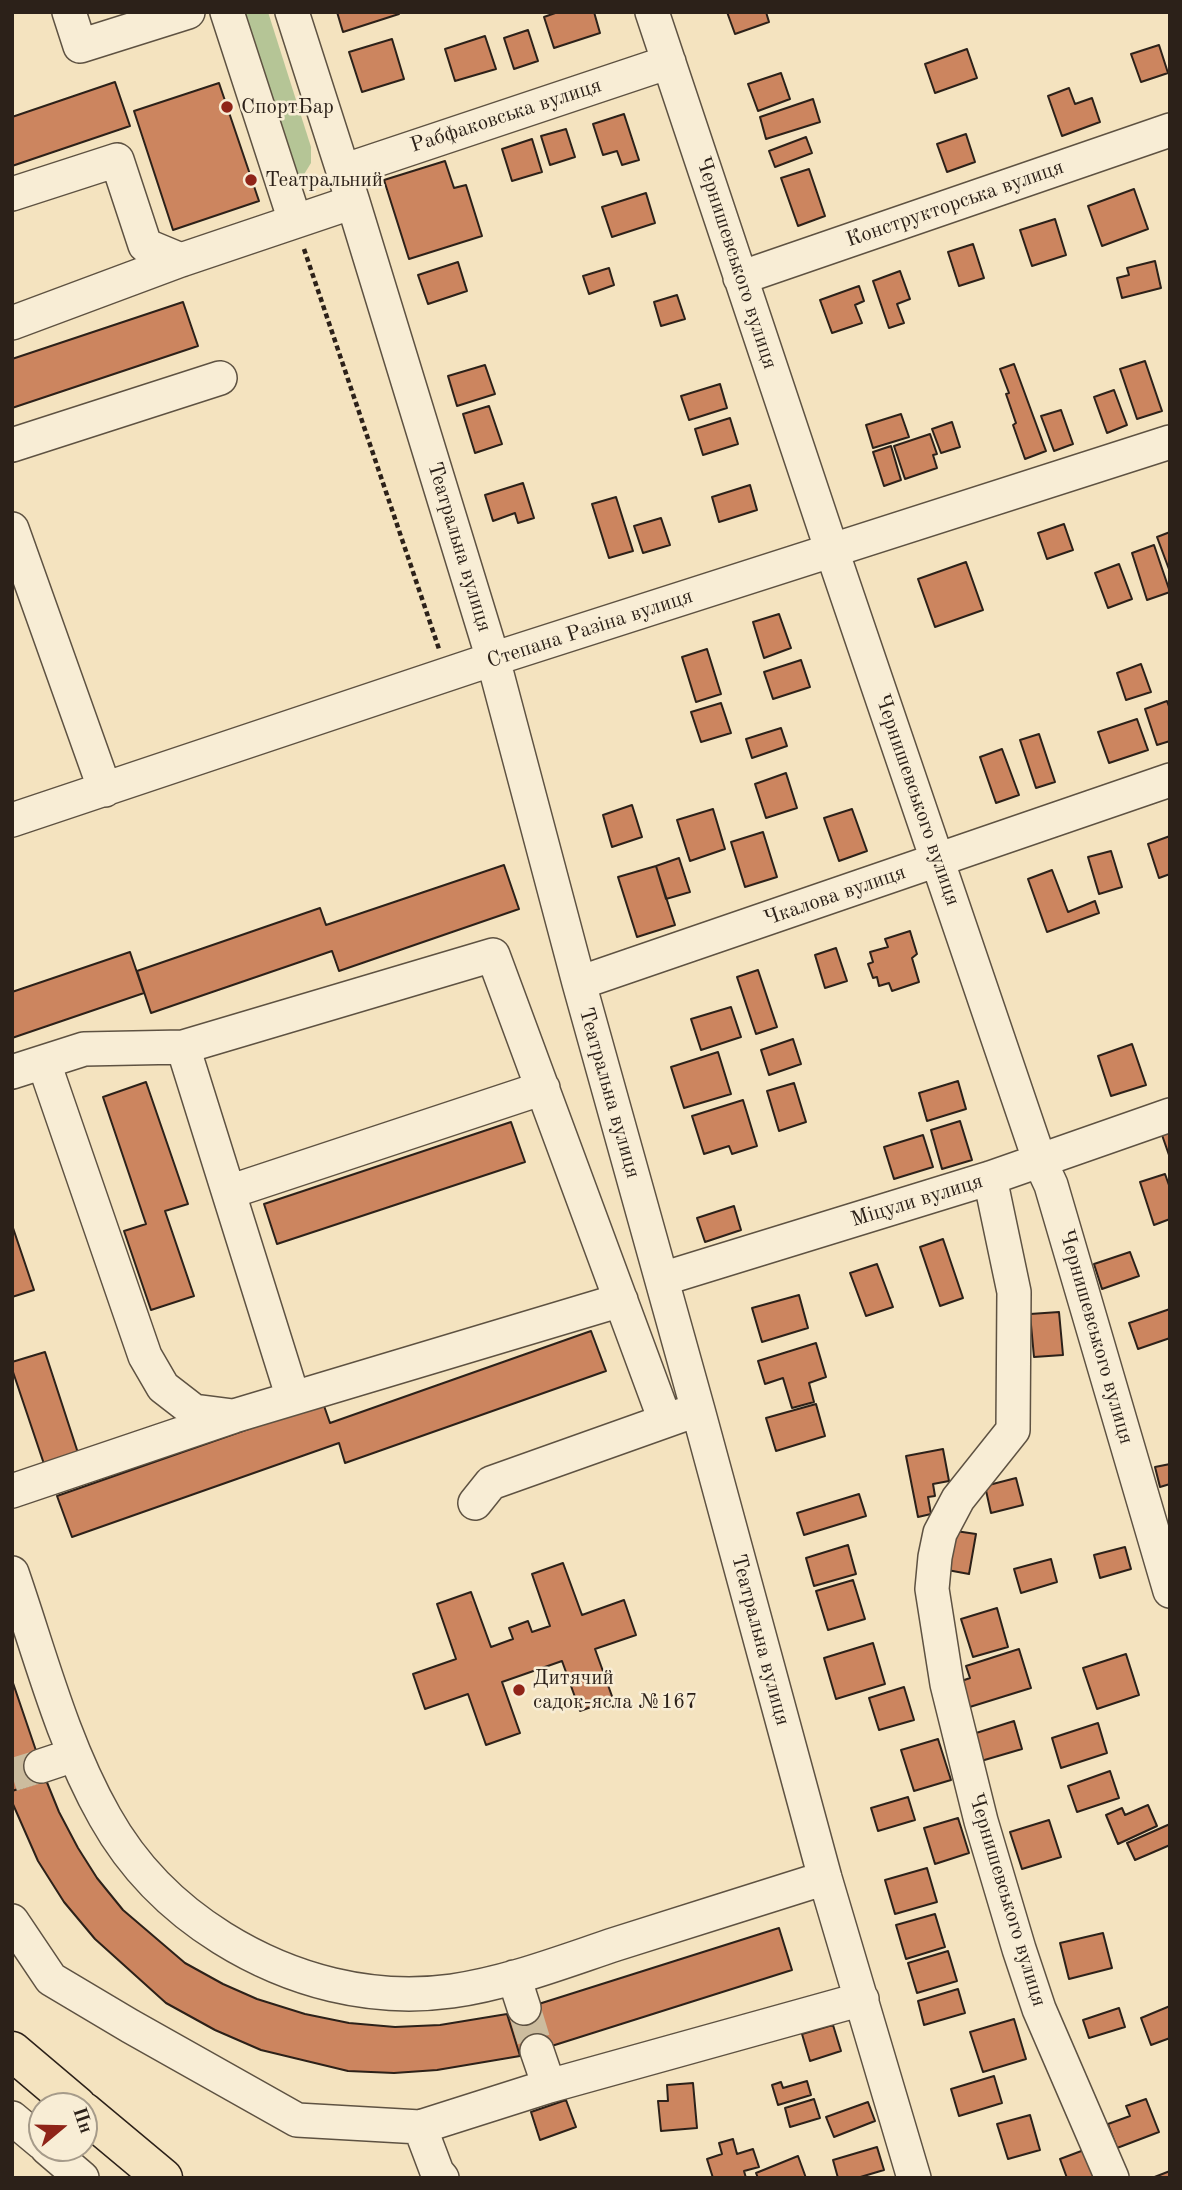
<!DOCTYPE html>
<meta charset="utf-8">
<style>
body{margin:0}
#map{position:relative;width:1182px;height:2190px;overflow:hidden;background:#f4e3bf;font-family:"Old Standard TT",serif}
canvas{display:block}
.frame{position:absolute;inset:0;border:14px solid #2c2119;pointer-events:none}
.north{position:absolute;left:28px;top:2092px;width:70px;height:70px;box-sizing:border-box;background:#f8edd5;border:2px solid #a69b8a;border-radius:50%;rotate:71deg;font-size:19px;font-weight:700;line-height:28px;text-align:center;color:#2c2119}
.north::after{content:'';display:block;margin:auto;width:24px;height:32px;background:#8f2418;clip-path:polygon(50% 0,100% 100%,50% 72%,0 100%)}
</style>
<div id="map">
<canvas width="1182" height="2190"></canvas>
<div class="frame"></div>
<div class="north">Пн</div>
</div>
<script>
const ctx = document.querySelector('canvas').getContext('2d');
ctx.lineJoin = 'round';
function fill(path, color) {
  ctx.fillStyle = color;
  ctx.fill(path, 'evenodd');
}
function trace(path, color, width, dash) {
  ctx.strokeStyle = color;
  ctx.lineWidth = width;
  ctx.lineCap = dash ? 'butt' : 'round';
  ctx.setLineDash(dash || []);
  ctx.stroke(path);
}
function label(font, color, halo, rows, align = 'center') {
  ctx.font = font + ' "Old Standard TT",serif';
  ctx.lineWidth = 5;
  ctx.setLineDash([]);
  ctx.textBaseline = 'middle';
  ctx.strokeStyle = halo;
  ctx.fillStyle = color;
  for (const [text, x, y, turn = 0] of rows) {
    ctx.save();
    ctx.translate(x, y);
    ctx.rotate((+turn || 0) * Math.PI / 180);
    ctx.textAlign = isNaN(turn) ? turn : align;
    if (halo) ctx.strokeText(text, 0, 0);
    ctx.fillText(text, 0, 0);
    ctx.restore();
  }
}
fill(new Path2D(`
 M240,12H268L311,147V163L303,176L295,178Z`), '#b5c596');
const building = new Path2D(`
 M337,12H399V14L343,32Z
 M558,12H594L600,33L554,48L544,17Z
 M727,12H766L769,22L735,34Z
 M528,30L538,61L514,69L504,38Z
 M485,36L496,69L455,81L445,49Z
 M392,39L404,79L362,92L349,52Z
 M1159,45L1168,73L1141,82L1131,54Z
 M967,49L977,78L935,93L925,64Z
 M781,73L790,99L758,111L748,84Z
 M115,82L130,126L12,166V117Z
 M219,83L259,201L173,230L134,111Z
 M1069,88L1075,104L1092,98L1100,122L1062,136L1048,96Z
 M813,99L820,122L766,139L760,117Z
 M624,114L639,160L622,165L617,151L603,155L593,124Z
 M566,129L575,157L550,165L541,136Z
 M966,134L975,162L947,172L937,144Z
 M806,137L812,153L775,167L769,151Z
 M532,139L542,172L512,181L502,149Z
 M445,161L454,188L466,185L482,236L409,259L384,180Z
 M809,169L825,216L798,226L781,178Z
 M1134,189L1148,229L1102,246L1088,206Z
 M646,193L655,223L612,237L602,207Z
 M1055,219L1066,255L1032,266L1020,230Z
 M973,244L984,278L959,286L948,252Z
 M1155,261L1161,288L1122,298L1117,278L1129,275L1127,268Z
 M458,262L467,291L428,304L418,275Z
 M609,268L614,285L589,294L583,276Z
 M900,271L910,299L897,304L904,323L889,328L873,281Z
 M859,286L864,301L855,305L862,323L832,333L820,300Z
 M677,295L685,319L661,326L654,302Z
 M183,302L198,346L12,408V359Z
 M1145,361L1162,411L1137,419L1120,369Z
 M1014,364L1046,451L1025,459L1013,425L1016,423L1006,394L1009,393L1000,369Z
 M485,365L495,394L457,406L448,376Z
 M720,384L727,408L689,420L681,396Z
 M1114,390L1127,425L1107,433L1094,397Z
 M489,406L502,444L475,453L463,414Z
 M1061,410L1073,444L1054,451L1041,416Z
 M901,414L909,437L873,448L866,425Z
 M730,418L738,444L703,455L695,429Z
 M952,422L960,447L941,453L932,429Z
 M930,434L937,454L933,455L937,468L905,479L894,446Z
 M891,446L901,480L884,486L873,452Z
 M523,483L534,518L518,523L515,513L493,521L485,495Z
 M750,485L757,510L719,522L712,497Z
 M616,497L633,551L609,558L592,504Z
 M661,518L670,545L643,553L634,526Z
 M1064,524L1073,550L1047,559L1038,533Z
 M1170,532V572L1157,537Z
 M1154,545L1170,592L1147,600L1132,553Z
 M966,562L983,610L935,627L918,579Z
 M1119,564L1132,599L1108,608L1095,573Z
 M779,614L791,648L764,658L753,622Z
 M707,649L721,694L696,702L682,657Z
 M801,660L810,687L773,699L764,672Z
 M1141,664L1151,692L1126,700L1117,673Z
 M1167,701L1170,709V741L1157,745L1145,709Z
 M721,703L731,733L701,742L691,712Z
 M1137,719L1148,750L1109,763L1098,732Z
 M781,728L787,746L752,758L746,739Z
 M1039,734L1055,782L1036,788L1020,740Z
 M1002,749L1019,795L996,803L980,757Z
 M786,773L797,808L766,818L755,784Z
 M632,805L642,837L612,847L603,815Z
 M713,809L725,849L690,861L677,820Z
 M852,809L867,851L839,861L824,818Z
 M763,832L777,877L745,887L731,842Z
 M1170,836V874L1159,878L1148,844Z
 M1111,851L1122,887L1099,894L1088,857Z
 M679,858L690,892L666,899L656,866Z
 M504,865L519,909L339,971L332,951L151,1013L137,971L320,908L326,925Z
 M656,866L675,925L637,937L618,877Z
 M1052,870L1068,912L1095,901L1099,913L1047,932L1028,879Z
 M910,931L917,954L912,958L919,982L892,991L889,983L879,986L877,977L873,978L868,964L873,962L870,952L888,947L885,939Z
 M836,948L847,981L825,988L815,955Z
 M130,952L144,993L12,1038V992Z
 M758,970L777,1027L756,1034L737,977Z
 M731,1007L741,1037L701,1050L691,1019Z
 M793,1039L801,1064L769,1075L761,1050Z
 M1132,1044L1146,1085L1111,1096L1098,1056Z
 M718,1052L731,1094L684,1108L671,1067Z
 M958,1081L966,1109L927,1121L919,1093Z
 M146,1082L188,1204L165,1211L194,1296L151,1310L124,1231L146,1224L103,1097Z
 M794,1083L806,1122L779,1131L767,1091Z
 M743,1100L757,1146L732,1154L729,1146L704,1154L692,1116Z
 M960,1121L972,1160L942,1169L931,1130Z
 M511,1122L525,1162L277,1244L264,1204Z
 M1170,1132V1158L1162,1135Z
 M923,1135L933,1167L894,1179L884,1147Z
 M1165,1174L1170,1188V1219L1154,1225L1140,1182Z
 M734,1206L741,1230L705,1242L697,1218Z
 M12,1225L34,1290L12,1297Z
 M943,1239L963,1298L940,1306L920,1247Z
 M1130,1252L1139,1276L1102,1289L1094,1264Z
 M877,1264L893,1307L866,1316L850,1273Z
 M799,1295L808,1328L762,1342L752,1308Z
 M1170,1309V1338L1138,1349L1129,1323Z
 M1059,1312L1063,1355L1034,1357L1030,1314Z
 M591,1331L606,1371L345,1463L339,1443L72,1537L57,1496L323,1403L330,1423Z
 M816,1343L826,1377L809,1383L814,1402L792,1408L783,1378L765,1384L758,1361Z
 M45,1352L78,1453L44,1464L12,1369V1362Z
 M816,1404L825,1436L776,1451L766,1418Z
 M943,1449L949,1481L933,1484L935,1496L928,1497L931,1514L918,1517L906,1456Z
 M1170,1464V1484L1160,1487L1155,1467Z
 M1016,1478L1023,1505L991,1513L985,1486Z
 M859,1494L866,1516L804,1535L797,1513Z
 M949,1530L976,1534L969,1574L942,1569Z
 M848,1545L856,1574L814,1586L806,1558Z
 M1125,1547L1131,1569L1100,1578L1094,1555Z
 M1051,1559L1057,1582L1021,1593L1014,1569Z
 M563,1563L582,1615L624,1600L636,1635L595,1649L613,1699L580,1711L562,1661L502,1682L520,1733L486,1745L468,1694L425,1709L413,1674L456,1659L437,1604L471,1592L491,1647L513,1639L509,1628L528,1621L532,1632L550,1626L532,1574Z
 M853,1580L865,1619L828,1630L816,1591Z
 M997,1608L1008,1647L973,1657L961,1619Z
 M873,1643L885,1684L836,1699L824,1658Z
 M1019,1649L1031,1688L960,1710L953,1684L970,1678L966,1666Z
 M1126,1654L1139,1695L1097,1709L1083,1668Z
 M12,1680L46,1780L12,1791Z
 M904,1687L914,1720L879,1730L869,1698Z
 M1014,1721L1022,1749L981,1761L973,1734Z
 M1098,1723L1107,1753L1061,1768L1052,1738Z
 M938,1739L951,1780L914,1791L901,1750Z
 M1110,1771L1119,1798L1077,1812L1068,1786Z
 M46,1780L59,1812L78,1848L97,1878L123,1910L185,1963L223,1984L257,1999L305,2014L349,2023L395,2027L440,2025L507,2014L520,2056L437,2070L394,2073L348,2071L261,2050L215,2030L166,2003L95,1939L64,1902L38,1861L12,1802V1791Z
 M908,1797L915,1820L878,1831L871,1808Z
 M1148,1805L1157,1826L1118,1844L1106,1815L1122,1808L1125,1815Z
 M958,1818L969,1853L935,1864L924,1828Z
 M1049,1820L1061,1857L1022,1869L1010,1832Z
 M1170,1824V1845L1135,1860L1127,1843Z
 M927,1868L937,1902L895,1914L885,1880Z
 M935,1914L945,1947L906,1959L896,1925Z
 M779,1928L792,1970L520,2056L507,2014Z
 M1103,1933L1112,1968L1069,1979L1060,1943Z
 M948,1951L957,1981L917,1993L908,1963Z
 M958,1989L965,2013L924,2025L918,2001Z
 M1170,2006V2038L1151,2045L1141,2018Z
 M1119,2008L1125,2027L1089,2038L1083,2020Z
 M1014,2019L1026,2059L983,2072L970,2032Z
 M833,2025L841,2051L810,2061L802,2034Z
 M994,2076L1002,2103L959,2116L951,2089Z
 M807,2081L811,2095L778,2105L772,2085L781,2082L783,2088Z
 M693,2083L697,2128L661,2131L658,2101H668L667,2085Z
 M814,2099L820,2118L790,2127L785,2108Z
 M1146,2099L1159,2132L1117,2148L1108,2124L1130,2116L1126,2106Z
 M566,2100L576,2127L540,2140L531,2112Z
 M868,2102L875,2121L834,2137L826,2117Z
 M1030,2115L1040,2150L1008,2159L997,2124Z
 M733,2139L737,2154L753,2149L759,2167L744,2171L746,2178H713L707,2159L722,2154L719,2143Z
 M877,2147L884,2170L857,2178H838L833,2160Z
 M1084,2150L1095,2178H1067L1060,2159Z
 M798,2156L806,2178H758L756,2173Z
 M1170,2171V2178H1152Z`);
fill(building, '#cc855f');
trace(building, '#2c2119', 2);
trace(new Path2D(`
 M12,1775L41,1766
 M524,2008L537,2051`), '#ccbc9e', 33, [33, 17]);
const minor = new Path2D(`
 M69,12L80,46L188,12
 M227,12L295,221
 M292,12L353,202L493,659L579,983L698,1410L825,1878L914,2178
 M652,12L832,551L1039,1159L1051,1185L1170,1591
 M343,171L669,62
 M12,194L117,160L145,245L181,260
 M740,278L1170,130
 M12,323L181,260L353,202
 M12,445L220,378
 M12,529L105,790
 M12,820L493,659L1170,442
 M579,983L1170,780
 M183,1047L293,1398
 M44,1063L145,1356L163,1387L194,1411L233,1416
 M12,1072L84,1049L183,1047L493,955L665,1420
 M990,1178L1014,1292L1013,1430L958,1499L940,1533L935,1557L932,1589L947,1684L981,1821L1019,1949L1039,2009L1112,2178
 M229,1192L543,1088
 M662,1279L990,1178L1170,1115
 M12,1491L234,1416L621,1300
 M475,1503L491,1483L685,1414
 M12,1573C40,1654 62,1741 105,1817C133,1867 174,1908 222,1938C291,1981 371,2002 452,1991C508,1983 562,1962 616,1944C686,1922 755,1900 825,1878
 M41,1766L74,1755
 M12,1921L51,1979L130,2026L297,2120L420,2127L549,2086L862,1999
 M514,1977L524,2008
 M537,2051L549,2086
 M12,2118L42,2143
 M420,2127L437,2172L442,2178
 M47,2148L82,2178`);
const major = new Path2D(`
 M12,2051L77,2106
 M84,2112L163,2178`);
trace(minor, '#5e5242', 36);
trace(major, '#2c2119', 41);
trace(new Path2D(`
 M304,249L439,649`), '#2c2119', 4.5, [5, 3.5]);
trace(minor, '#f8edd5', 33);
trace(major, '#f4e3bf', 38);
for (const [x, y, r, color] of [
 [227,107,7,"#8f2418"],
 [251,180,7,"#8f2418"],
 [519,1690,7,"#8f2418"]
]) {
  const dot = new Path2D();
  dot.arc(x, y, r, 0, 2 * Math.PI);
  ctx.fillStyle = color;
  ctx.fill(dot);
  trace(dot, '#f8edd5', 2.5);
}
label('21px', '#2c2119', '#f8edd5', [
 ["СпортБар",241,107],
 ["Театральний",265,180],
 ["Дитячий",533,1678],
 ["садок-ясла №167",533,1702]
], 'left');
label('21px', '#2c2119', '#f8edd5', [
 ["Рабфаковська вулиця",506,116,-18],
 ["Конструкторська вулиця",955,204,-19],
 ["Чернишевського вулиця",736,263,72],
 ["Театральна вулиця",459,547,73],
 ["Степана Разіна вулиця",590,629,-18],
 ["Чернишевського вулиця",917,800,71],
 ["Чкалова вулиця",835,896,-19],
 ["Театральна вулиця",609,1093,74],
 ["Міцули вулиця",917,1201,-17],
 ["Чернишевського вулиця",1096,1337,74],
 ["Театральна вулиця",760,1640,75],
 ["Чернишевського вулиця",1007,1900,73]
]);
</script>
